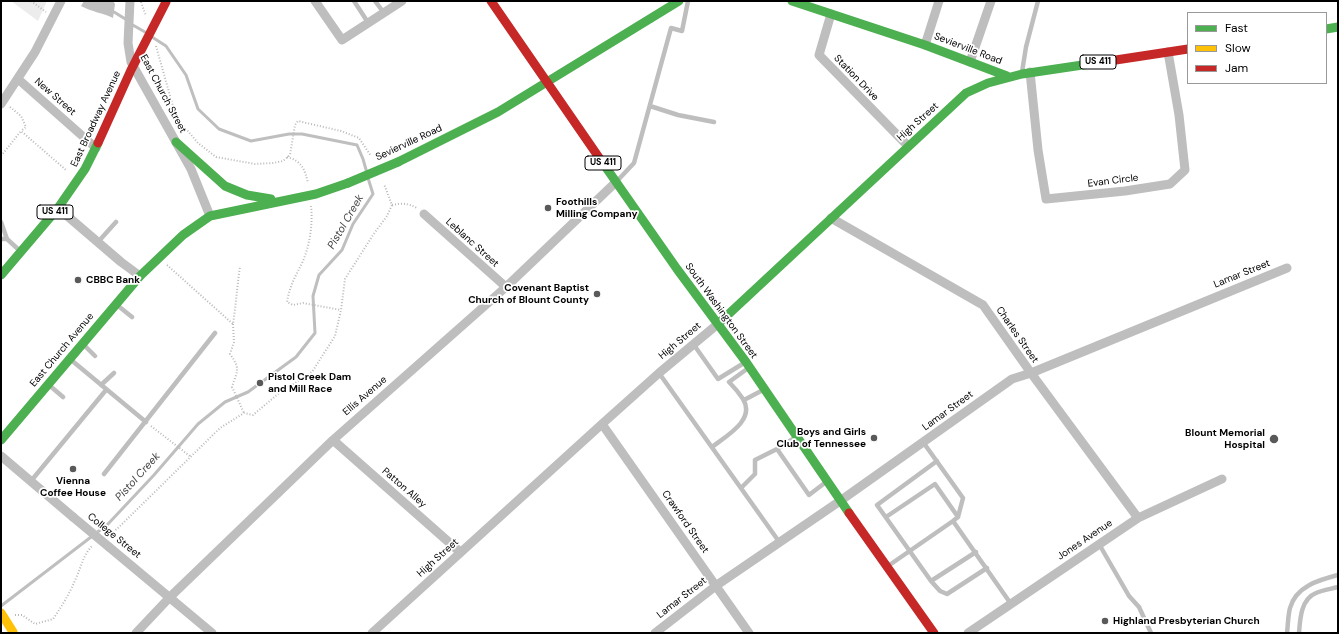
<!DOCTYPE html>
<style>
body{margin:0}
#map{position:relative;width:1339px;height:634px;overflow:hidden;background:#fff;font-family:"DM Sans",sans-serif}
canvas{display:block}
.frame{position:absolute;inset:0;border:2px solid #000;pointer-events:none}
.legend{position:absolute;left:1187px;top:12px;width:140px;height:72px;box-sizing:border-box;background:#fff;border:1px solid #999;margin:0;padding:5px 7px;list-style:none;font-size:12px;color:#000}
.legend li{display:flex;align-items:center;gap:8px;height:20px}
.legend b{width:20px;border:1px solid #999}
</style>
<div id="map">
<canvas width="1339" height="634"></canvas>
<div class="frame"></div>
<ul class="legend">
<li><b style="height:5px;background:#4caf50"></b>Fast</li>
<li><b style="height:5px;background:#ffc107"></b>Slow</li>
<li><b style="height:5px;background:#c62828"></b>Jam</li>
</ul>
</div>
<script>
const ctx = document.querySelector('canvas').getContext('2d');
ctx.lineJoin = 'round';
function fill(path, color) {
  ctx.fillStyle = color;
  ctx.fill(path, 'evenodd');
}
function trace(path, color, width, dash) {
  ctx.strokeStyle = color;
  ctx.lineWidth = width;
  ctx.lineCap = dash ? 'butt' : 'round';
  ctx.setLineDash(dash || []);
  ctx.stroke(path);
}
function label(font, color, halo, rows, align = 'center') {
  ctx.font = font + ' "DM Sans",sans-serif';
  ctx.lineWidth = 3.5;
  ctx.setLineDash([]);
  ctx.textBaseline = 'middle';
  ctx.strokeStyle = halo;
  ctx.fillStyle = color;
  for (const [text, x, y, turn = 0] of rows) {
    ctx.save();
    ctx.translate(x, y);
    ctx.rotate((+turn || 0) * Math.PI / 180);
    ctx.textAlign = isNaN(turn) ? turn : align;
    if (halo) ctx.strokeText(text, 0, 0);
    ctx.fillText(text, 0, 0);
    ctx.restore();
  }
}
fill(new Path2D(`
 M11,1H47L38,21Z`), '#ececec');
fill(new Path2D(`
 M84,1H113L115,4L113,18C103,13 92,12 81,6Z`), '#bfbfbf');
trace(new Path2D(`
 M114,12L127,20
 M131,24L145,32
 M152,37L166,46L186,75L198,109L219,129L251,141L289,134H302L357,145L363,159L367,173
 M1,606L108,524L154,475L198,424L225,402L248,392L296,357L315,333L313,296L319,275L342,250L353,224L373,194L368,178`), '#bfbfbf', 3);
trace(new Path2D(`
 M31,1L46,12
 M141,2L146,16
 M156,46L176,117
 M10,107L21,116L26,127L21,131
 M170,110L198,143L216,157L255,164L273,163L283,161L290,155L295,125L298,121L341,131L359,138L371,156
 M1,156L21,131L66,170
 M287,157C302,161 305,170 308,183
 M392,205C401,203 408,203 417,208
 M311,206C313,223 310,244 303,261C296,276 290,284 287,302L293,305L303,303L341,310
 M167,265L233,324C236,305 237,286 240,267
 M233,324L234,342L230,354C241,369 237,371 232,387L244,413
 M151,426L191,457
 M108,535L117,529L220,428L244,413L253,415L278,394L312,372L335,336L341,310L345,279L373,235L387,216L392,205L384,184
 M15,615H22L35,624L53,619C62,606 70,593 76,578C82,566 82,556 93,545`), '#b9b9b9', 2, [1, 2]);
trace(new Path2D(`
 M354,1L369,24
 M375,1L384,13
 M1022,72L1026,47L1038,1
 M650,106L678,115L714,122
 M618,180L634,163L671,28L682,31L688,1
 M1,222L7,239
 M1,239H7L19,250
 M98,242L116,222
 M117,305L132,317
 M83,344L95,356
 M694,345L718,379L744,363
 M70,359L146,422
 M659,373L780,543
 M49,385L63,397
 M101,385L114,373
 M744,400L763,390
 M796,437L777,449L809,495L826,482
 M712,447C726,436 756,420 743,399C739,393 734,387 729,382L747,369
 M937,461L877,505L931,581L976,552
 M104,474L215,333
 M31,481L106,390
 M741,488L755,474V460L777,449
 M886,517L935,484L958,517
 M953,521L1011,604
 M1099,544L1129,596L1139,607L1151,633
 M888,566L953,521L958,517L963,498L923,442
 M931,581L940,591L947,594L987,568
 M1287,633C1288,625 1288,615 1290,608C1296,586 1319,580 1338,575
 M1299,633C1300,619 1301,599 1316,593C1323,590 1331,589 1338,587`), '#bebebe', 4.5);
trace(new Path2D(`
 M130,1L128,43L131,62L191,169L210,216
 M315,1L342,40L402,1
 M831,14L819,55L908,146
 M925,45L939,1
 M970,62L991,1
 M1030,72L1038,150L1046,199L1125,191L1170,184L1185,170L1179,115L1168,52
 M18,79L96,148
 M1,104L35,52L61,1
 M58,208L121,262L140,276
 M424,214L506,287
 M831,218L983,305L1031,373L1138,518
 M602,424L749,633
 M333,440L460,552
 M1,456L73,517
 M109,547L212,633
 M136,633L170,597L333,440L506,287L616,182
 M372,633L602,424L659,373L719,323
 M655,633L717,585L840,501L1012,379L1031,373L1287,268
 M968,633L1138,518L1222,479`), '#bebebe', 9);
trace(new Path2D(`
 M792,1L925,45L1007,76
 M1326,29L1338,27
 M176,142L225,186L247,195L271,199
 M600,159L677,269L746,362L849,513
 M398,162L498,112L679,1
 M1,275L58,208L85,169L98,143
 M719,323L966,93L988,83L1022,74L1096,63
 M1,440L140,276L183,235L210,216L316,194L348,183`), '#4caf50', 9);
trace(new Path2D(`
 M491,1L600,159
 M1096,63L1188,49
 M849,513L934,633`), '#c62828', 9);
trace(new Path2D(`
 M73,517L109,547`), '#bebebe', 9);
trace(new Path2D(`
 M348,183L398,162`), '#4caf50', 9);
trace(new Path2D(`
 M1,613L13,632`), '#ffc107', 9);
trace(new Path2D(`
 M98,143L131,70L166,2`), '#c62828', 9);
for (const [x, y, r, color] of [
 [548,208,4,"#595959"],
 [78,280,4,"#595959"],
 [597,294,4,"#595959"],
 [260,383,4,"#595959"],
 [874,438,4,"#595959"],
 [1274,439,5,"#595959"],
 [73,469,4,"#595959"],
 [1105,621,4,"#595959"]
]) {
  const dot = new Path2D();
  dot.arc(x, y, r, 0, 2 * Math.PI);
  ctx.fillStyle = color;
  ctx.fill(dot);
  trace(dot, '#fff', 1.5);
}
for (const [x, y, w] of [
 [1098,62,36],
 [603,163,36],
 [55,212,36]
]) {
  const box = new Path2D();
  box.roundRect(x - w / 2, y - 7, w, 14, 3);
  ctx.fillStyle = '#fff';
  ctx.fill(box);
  trace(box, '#000', 1);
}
label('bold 9px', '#000', null, [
 ["US 411",1098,62],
 ["US 411",603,163],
 ["US 411",55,212]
]);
label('10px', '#000', '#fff', [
 ["Sevierville Road",968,49,21],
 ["Station Drive",856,78,46],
 ["East Church Street",163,94,62],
 ["New Street",55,97,41],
 ["East Broadway Avenue",96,119,-65],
 ["High Street",918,122,-42],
 ["Sevierville Road",409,143,-25],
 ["Evan Circle",1113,181,-7],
 ["Leblanc Street",472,243,42],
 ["Lamar Street",1242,274,-22],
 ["South Washington Street",721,311,54],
 ["Charles Street",1017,335,55],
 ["High Street",680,341,-40],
 ["East Church Avenue",62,350,-50],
 ["Ellis Avenue",365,396,-41],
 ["Lamar Street",948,411,-36],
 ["Patton Alley",404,488,41],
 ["Crawford Street",685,522,55],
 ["College Street",114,536,39],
 ["Jones Avenue",1085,540,-34],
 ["High Street",438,558,-42],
 ["Lamar Street",682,598,-38]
]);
label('bold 10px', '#000', '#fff', [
 ["Foothills",556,202],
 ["Milling Company",556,214],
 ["CBBC Bank",86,280],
 ["Covenant Baptist",589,288,"right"],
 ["Church of Blount County",589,300,"right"],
 ["Pistol Creek Dam",268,377],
 ["and Mill Race",268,389],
 ["Boys and Girls",866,432,"right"],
 ["Club of Tennessee",866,444,"right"],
 ["Blount Memorial",1265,433,"right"],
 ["Hospital",1265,445,"right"],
 ["Vienna",73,481,"center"],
 ["Coffee House",73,493,"center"],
 ["Highland Presbyterian Church",1113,621]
], 'left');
label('italic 11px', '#444', '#fff', [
 ["Pistol Creek",346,222,-60],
 ["Pistol Creek",138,477,-48]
]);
</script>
